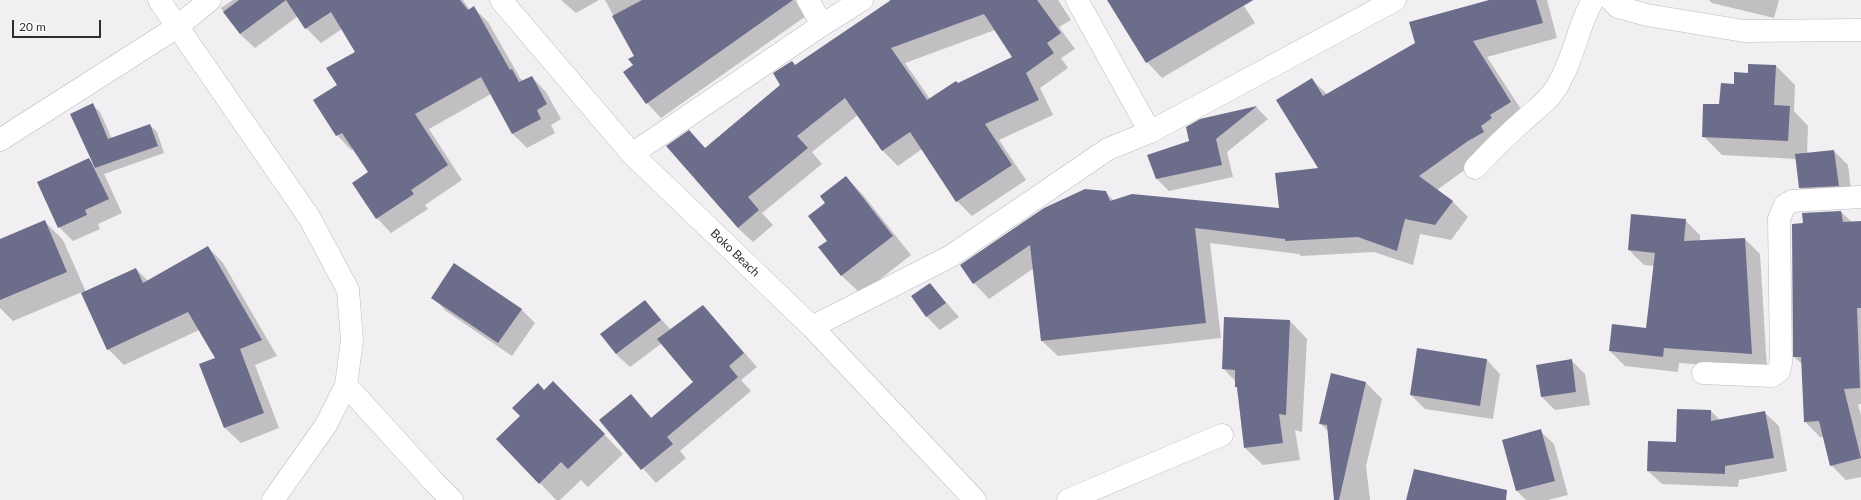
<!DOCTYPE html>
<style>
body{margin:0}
#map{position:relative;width:1861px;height:500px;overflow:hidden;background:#f2eff3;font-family:Lato,sans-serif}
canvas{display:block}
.scale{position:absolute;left:12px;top:20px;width:89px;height:18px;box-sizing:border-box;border:2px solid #2e2d2f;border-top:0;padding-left:5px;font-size:12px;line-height:14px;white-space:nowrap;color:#2e2d2f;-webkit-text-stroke:3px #fff;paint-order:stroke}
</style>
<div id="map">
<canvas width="1861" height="500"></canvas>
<div class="scale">20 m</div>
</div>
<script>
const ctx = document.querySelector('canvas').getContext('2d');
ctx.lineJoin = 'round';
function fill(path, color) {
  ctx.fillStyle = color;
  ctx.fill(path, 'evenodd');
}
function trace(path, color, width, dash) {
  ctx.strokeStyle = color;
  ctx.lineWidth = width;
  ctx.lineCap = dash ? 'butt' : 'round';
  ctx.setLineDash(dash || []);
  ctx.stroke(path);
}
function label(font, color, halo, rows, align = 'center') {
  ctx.font = font + ' Lato,sans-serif';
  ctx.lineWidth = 4;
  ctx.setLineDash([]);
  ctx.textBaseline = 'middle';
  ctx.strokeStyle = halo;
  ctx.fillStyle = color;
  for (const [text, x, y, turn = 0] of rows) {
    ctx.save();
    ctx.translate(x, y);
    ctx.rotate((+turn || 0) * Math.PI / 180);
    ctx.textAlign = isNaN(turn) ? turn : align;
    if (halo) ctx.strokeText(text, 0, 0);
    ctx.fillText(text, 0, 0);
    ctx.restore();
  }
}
fill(new Path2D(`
 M233,0H463L470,10L474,8L488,22L520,78L523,81L532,77L546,92L561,119L551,125L555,133L527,148L513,134L491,94L429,129L462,180L425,205L428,209L391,233L377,218L370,172L354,149L351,150L337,135L338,85L356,52L342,29L321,43L306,28L298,16L255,48L240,34L221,8Z
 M561,0H599L576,13Z
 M605,0H795L806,16L661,118L647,103L634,66L635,56Z
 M889,0H1058L1071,20L1059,27L1075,49L1061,58L1068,68L1040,88L1053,115L999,140L1026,180L972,216L957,201L922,149L898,166L883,151L858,115L812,152L822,164L762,213L773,225L753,242L738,228L689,131L706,149L782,85L795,66L890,2ZM995,30L1013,58L958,84L930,99L905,63Z
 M1108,0H1254L1244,6L1255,23L1162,78L1147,62Z
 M1492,0H1547L1557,38L1487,57L1526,117L1484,156L1437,190L1452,201L1468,217L1451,240L1420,234L1413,265L1374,252L1301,256L1299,254L1210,243L1221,338L1058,356L1042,341L1034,268L989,299L974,283L1105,192L1114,201L1280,209L1320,169L1312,80L1328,95Z
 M1709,0H1779L1774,18L1712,3Z
 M1776,66L1795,85L1794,111L1808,126L1807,154L1834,151L1848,165L1852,199L1814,202L1800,188L1797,159L1722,155L1703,136L1720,105L1735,85L1749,74Z
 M93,105L100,112L112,139L150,125L157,132L164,153L104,174L122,213L98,224L100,229L73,241L59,227L89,159L94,164Z
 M1256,107L1268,119L1227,152L1233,177L1169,191L1157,179L1190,142L1200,120Z
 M846,177L864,196L911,255L861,294L842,276L820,247L828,241L826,203Z
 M1841,212L1852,222H1861V404H1858L1861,416V477L1846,480L1831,465L1824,437H1820L1805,422L1802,364L1794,357L1804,224Z
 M1685,220L1700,235V241L1745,239L1760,254L1767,369L1679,363L1678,372L1625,366L1610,351L1647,329L1655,266L1644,265L1629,250Z
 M44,221L63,240L86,292L136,269L148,281L208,247L223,263L277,356L255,365L279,428L241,443L225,428L201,365L216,359L199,330L124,365L108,349L82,292L13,321L0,308V240Z
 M930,284L959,317L940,330L926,316Z
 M432,297L521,309L535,323L512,356L446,311Z
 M645,301L671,330L703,306L757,367L741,380L751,391L680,451L686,458L656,483L600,420L631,395L652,418L694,382L662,343L630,367L616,354Z
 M1290,321L1307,339L1302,432L1295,430L1300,460L1263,465L1245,448L1236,382L1223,368Z
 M1487,360L1500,374L1493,419L1425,409L1411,395Z
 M1571,360L1585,374L1590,405L1555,410L1541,396Z
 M1332,375L1366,383L1382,399L1366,466L1370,500H1335L1328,431L1320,423Z
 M544,391L572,401L623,454L588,487L581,480L560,500H556L540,483L521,416Z
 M1711,411L1720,420L1765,413L1779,426L1787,471L1739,480L1738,487L1662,484L1648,471Z
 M1540,431L1554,444L1568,495L1548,500H1526L1517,491L1503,440Z`), '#0003');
fill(new Path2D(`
 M239,0H286L240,34L223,12Z
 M286,0H460L468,10L474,6L510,70L512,69L519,82L532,76L547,104L537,110L541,119L512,134L481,77L415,114L448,165L411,190L414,194L376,219L352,183L368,172L342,133L336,136L313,100L337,85L326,68L355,52L331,12L305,29Z
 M642,0H793L646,104L623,72L633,65L628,59L634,56L612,16Z
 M891,0H1037L1061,33L1047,43L1054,53L1026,73L1039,100L985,124L1012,165L956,202L910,132L882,151L845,98L797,136L808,148L748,197L759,210L738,228L666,146L689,130L705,148L780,85L773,73L792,61L795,65ZM984,14L1012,57L958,83L956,81L927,100L891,48Z
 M1107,0H1253L1146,63Z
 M1489,0H1536L1543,23L1473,41L1511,102L1490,115L1492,118L1481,126L1484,132L1468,141L1419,176L1453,201L1435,225L1405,219L1397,251L1358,237L1285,241V239L1195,228L1206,323L1041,341L1030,245L973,284L960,265L1044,208L1085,189L1106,191L1110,201L1132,194L1279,208L1275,173L1318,168L1276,100L1312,78L1323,96L1415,43L1409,22Z
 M1748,64L1776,65L1774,105L1790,106L1788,141L1702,137L1703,104H1719L1721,83L1734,84V72L1748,73Z
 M93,103L108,139L150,124L158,146L95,168L70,114Z
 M1257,106L1216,139L1222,165L1156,179L1147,155L1189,141L1186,127L1200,119Z
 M1834,150L1839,186L1799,188L1795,154Z
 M89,158L109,199L85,210L87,215L58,228L37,182Z
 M846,176L893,236L841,276L818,247L827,241L808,216L825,203L820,196Z
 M1841,211L1843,222L1861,221V308H1857L1860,388L1844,389L1861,458L1830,466L1819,421L1804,422L1801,357H1793L1792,224L1803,223L1802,213Z
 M1631,214L1686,219L1684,241L1745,238L1752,354L1664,348L1663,357L1609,351L1612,324L1646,328L1655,253L1628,250Z
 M45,220L67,272L0,300V239Z
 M208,246L262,340L240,349L264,413L224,428L199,364L215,358L188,312L107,350L81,293L136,268L143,283Z
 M454,263L522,309L498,343L431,298Z
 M930,283L946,303L926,317L911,296Z
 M645,300L661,320L616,354L600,334Z
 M703,305L744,353L729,366L738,377L667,437L673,444L641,470L599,420L631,394L651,418L693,382L657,339Z
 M1224,317L1290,320L1286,415L1279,414L1283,443L1244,448L1237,387H1235V370L1222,369Z
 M1417,348L1487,359L1480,406L1410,395Z
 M1572,359L1576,392L1541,397L1536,365Z
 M1331,373L1366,382L1339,500H1334L1327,425L1319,424Z
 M553,381L605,434L568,469L561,462L539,484L496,439L520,416L512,408L538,383L544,390Z
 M1677,409L1711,410V421L1765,411L1774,458L1725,466V474L1647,471L1648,441L1676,442Z
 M1541,429L1555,481L1516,491L1502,440Z
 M1414,469L1507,490L1506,500H1406Z`), '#6c6d8a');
const street = new Path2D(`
 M159,0L309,217L348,290L352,340L346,385L326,425L273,500
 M501,0L632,154L812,327L975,500
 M808,0L822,25
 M1077,0L1150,132
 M1611,0L1618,7L1647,15L1744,31L1861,30
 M0,140L177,27L210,0
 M632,154L822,25L862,0
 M1475,168C1490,152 1506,136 1523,121C1538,107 1552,99 1561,79C1575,54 1578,25 1593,0
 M812,327L951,256L1108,149L1150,132L1395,0
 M1703,373L1772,376L1779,371L1781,363L1779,219L1785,205L1792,201L1861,197
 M346,385L434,482L452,500
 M1068,500L1222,435`);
trace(street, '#bdbabf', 23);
trace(street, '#fff', 22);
label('12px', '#2e2d2f', '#fff', [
 ["Boko Beach",735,253,44]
]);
</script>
